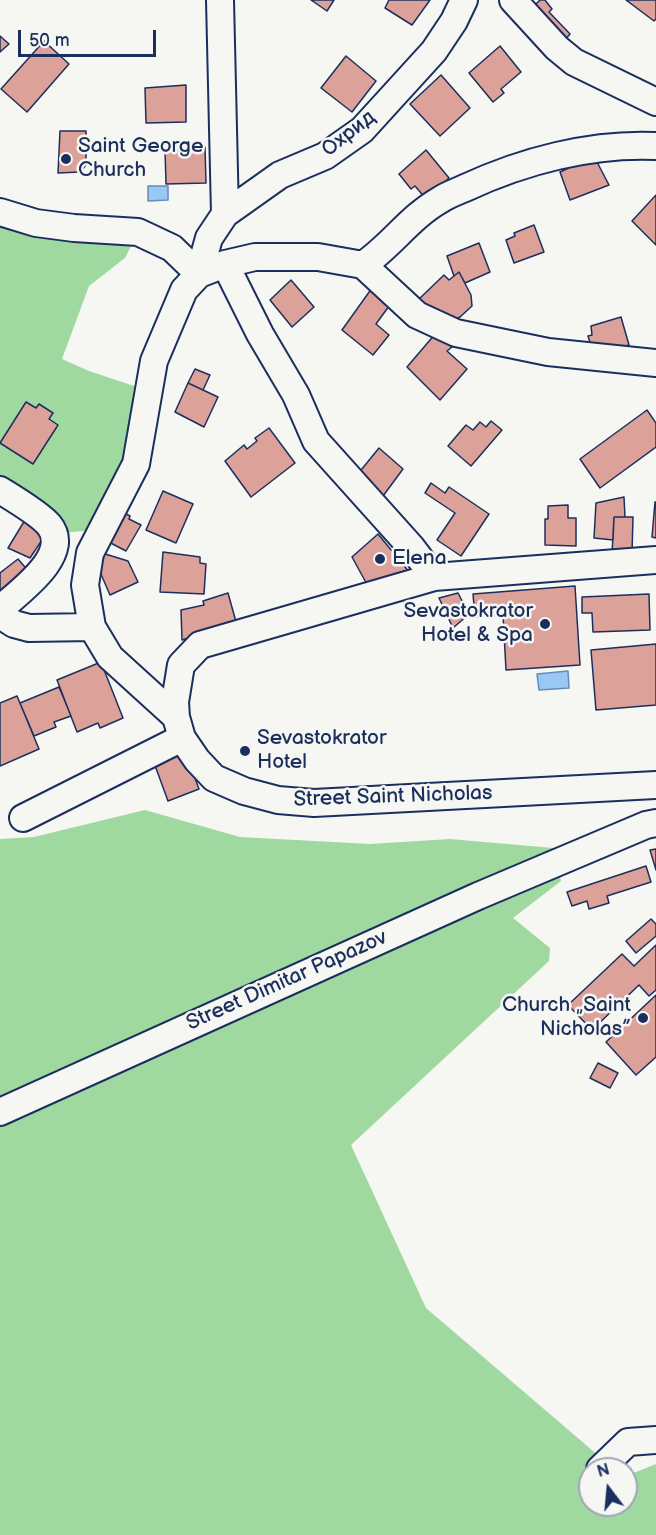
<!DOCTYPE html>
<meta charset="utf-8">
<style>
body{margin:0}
#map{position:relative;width:656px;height:1535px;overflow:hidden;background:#f6f6f2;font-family:"Balsamiq Sans",sans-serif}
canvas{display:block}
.north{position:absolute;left:578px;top:1457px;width:60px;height:60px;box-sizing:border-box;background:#f6f6f2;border:2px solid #9ea6b7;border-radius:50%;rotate:344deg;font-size:16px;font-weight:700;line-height:24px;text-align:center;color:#1b2f5e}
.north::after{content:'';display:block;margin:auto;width:21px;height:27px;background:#1b2f5e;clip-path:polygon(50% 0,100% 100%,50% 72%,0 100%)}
.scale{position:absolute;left:18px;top:30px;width:138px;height:27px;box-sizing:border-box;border:3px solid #1b2f5e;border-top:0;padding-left:8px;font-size:18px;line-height:21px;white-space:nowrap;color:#1b2f5e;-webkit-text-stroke:4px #f6f6f2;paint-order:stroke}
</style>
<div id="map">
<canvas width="656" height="1535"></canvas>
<div class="north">N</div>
<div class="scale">50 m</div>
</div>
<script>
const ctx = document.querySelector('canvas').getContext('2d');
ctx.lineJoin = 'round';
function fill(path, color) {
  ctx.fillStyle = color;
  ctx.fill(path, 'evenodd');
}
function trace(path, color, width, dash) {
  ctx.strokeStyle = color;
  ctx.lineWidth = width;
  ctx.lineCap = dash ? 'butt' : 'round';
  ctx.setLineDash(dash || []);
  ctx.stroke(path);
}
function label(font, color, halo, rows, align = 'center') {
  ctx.font = font + ' "Balsamiq Sans",sans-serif';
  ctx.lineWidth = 5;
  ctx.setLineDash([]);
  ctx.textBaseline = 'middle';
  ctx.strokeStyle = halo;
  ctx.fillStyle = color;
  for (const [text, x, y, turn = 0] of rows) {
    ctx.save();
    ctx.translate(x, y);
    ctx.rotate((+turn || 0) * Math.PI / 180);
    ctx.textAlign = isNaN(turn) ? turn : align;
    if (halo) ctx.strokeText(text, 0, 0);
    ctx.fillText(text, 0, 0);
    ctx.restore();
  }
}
fill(new Path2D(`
 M0,213L138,232L125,258L89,286L62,359L89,371L149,391L101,529L54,534L0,490Z
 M145,810L240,837L370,844L450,839L553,848L561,881L513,918L550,948L549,961L351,1145L426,1308L614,1469H590V1505H626V1476L656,1464V1535H0V839L34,837Z`), '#a0d99f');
const water = new Path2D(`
 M148,186H168V200L148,201Z
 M568,671L569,688L539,690L537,674Z`);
fill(water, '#99c8f4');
trace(water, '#678bb8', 1.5);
const building = new Path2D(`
 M311,0H334L327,11Z
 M389,0H430L412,25L385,8Z
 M540,0H545L552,9L549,12L570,34L560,46L527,13Z
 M626,0H656V19L654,21Z
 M0,36L9,44L0,52Z
 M44,41L69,64L27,112L1,89Z
 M500,46L521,72L501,89L504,93L493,102L469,73Z
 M346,56L376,81L352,112L321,88Z
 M441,75L470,108L440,136L410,104Z
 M186,85V122L146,123L145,88Z
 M60,131H86V165L80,172L58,173Z
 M205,147L206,183L166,184L165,150Z
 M426,150L449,178L426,199L415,186L411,189L399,174Z
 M588,159L597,162L609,185L570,200L560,172Z
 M656,195V245L632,221Z
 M534,225L544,252L514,263L506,240L515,236L514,233Z
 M479,243L490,272L465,283L459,272L454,276L447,256Z
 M459,272L471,295L472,306L460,317L448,322L418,300L444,275L449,280Z
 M291,280L314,307L292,327L270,300Z
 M372,288L392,302L376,324L389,335L373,355L342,330Z
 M621,317L629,345L598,353L592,349L588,336L592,335L591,326Z
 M436,333L452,347L447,351L467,369L440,400L407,367Z
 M195,369L210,375L203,390L188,383Z
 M188,383L218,397L204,427L175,412Z
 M26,402L36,408L39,404L53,413L49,419L58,425L33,464L0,443Z
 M647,410L656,423V447L600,488L580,459Z
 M491,421L502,430L471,466L448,446L466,425L473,430L480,422L486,427Z
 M269,428L295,463L251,497L225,461L244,445L247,449L257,441L255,438Z
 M379,448L403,469L383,496L357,475Z
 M431,483L445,493L449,487L489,514L461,556L437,540L455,513L425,493Z
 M163,491L193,504L176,543L146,530Z
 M624,497L625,517H614L613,540L594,538L596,503Z
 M655,502H656V538L652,537Z
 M568,505V518H576V546L545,545V519H548V506Z
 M120,511L130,516L129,519L141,525L126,551L105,540Z
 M614,517H633L632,554H612Z
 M25,520L46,534L30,558L8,548Z
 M378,534L410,573L369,588L352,557Z
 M163,552L200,557V563L206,564L204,594L160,592Z
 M102,553L128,561L138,582L110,595L94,558Z
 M18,559L31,574L0,599V573Z
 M575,586L580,665L506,670L503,615L475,617L473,594Z
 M228,593L238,629L202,634L182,640L181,610L204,605L203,601Z
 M458,593L469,614L453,628L439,598Z
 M649,594L650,630L593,632L592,613H582V597Z
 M656,644V705L596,710L591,650Z
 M101,662L123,718L100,728L98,723L77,732L57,680Z
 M59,687L71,716L54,722L56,727L34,736L20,703Z
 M17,696L39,749L0,766V703Z
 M184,748L199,789L168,801L153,760Z
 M656,849V870L650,850Z
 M646,866L651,882L607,896L609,903L589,909L587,901L572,906L567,892Z
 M651,919L656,924V936L636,953L626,941Z
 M656,945V990L649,996L639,985L592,1030L568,1005L622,954L634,966Z
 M656,995V1057L636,1075L606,1042Z
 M598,1063L618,1073L610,1088L590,1078Z`);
fill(building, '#dca29a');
trace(building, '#1b2f5e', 1.5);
const minor = new Path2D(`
 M220,0L225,214
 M513,0L557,48L574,62L656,102
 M0,212L36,223L74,228L138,232L172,248L199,274
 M225,264L260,334L296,395L316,441L412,548L434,577
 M363,265L417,315L456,333L548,352L656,363
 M199,274L209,238L225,214L280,175L325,156L362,130L434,51L454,21L464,0
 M0,490C13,498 40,514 49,525C73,554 19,592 0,609
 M656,560L434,577L200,645L181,665L175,702L176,717L182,738L197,760L214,778L244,791L278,800L314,803L656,785
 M0,615L14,624L29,628L92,627
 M176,717L110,657L92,627L85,585L90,553L136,464L154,361L184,290L199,274L225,264L255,257H318L363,265C391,246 410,217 440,200C447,195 456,192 465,188C523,161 591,143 656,146
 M23,818L182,738
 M0,1112L478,896L646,825L656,823
 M600,1469L628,1442L656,1440`);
trace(minor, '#1b2f5e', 30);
trace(minor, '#f6f6f2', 26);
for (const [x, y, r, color] of [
 [66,159,6,"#1b2f5e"],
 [380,559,6,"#1b2f5e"],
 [545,624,6,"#1b2f5e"],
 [245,751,6,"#1b2f5e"],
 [643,1018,6,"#1b2f5e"]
]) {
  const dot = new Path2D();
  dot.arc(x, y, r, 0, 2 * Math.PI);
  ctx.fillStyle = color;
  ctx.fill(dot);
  trace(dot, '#f6f6f2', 2);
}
label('21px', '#1b2f5e', '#f6f6f2', [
 ["Охрид",349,134,-38],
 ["Street Saint Nicholas",393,797,-2],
 ["Street Dimitar Papazov",287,981,-24]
]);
label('21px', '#1b2f5e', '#f6f6f2', [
 ["Saint George",78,147],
 ["Church",78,171],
 ["Elena",392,559],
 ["Sevastokrator",533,612,"right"],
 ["Hotel & Spa",533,636,"right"],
 ["Sevastokrator",257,739],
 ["Hotel",257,763],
 ["Church „Saint",631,1006,"right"],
 ["Nicholas”",631,1030,"right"]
], 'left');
</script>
